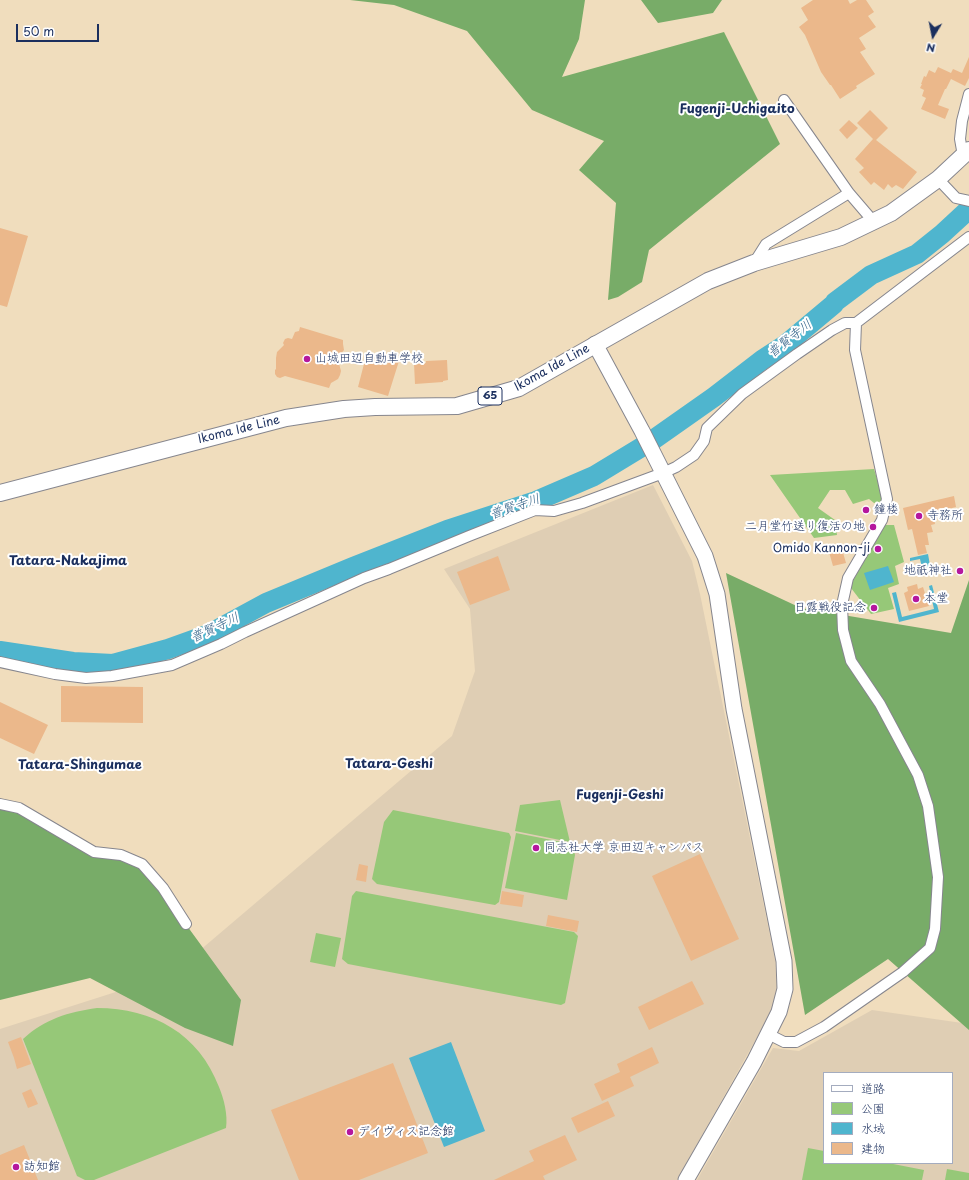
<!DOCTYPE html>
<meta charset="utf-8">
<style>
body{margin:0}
#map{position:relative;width:969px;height:1180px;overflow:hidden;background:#f0ddbd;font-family:"Playpen Sans","Klee One",sans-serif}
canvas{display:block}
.legend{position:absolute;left:823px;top:1072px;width:130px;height:92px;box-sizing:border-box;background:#fff;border:1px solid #a4acbf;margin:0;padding:5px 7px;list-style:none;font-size:12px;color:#1b2f5e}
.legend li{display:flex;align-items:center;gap:8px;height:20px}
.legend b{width:20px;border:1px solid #a4acbf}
.north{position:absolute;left:913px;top:16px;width:40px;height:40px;-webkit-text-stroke:3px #fff;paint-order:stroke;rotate:190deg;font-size:11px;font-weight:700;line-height:16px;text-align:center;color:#1b2f5e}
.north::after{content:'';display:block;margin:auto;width:14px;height:18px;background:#1b2f5e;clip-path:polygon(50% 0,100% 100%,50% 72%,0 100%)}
.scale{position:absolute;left:16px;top:24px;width:83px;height:18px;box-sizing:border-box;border:2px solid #1b2f5e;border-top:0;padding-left:5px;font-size:12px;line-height:14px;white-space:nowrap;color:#1b2f5e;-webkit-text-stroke:3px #fff;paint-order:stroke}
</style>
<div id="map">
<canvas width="969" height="1180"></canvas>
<ul class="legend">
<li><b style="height:5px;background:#fff"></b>道路</li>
<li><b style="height:11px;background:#96c878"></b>公園</li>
<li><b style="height:11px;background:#4fb5ce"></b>水域</li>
<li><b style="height:11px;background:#ebb88b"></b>建物</li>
</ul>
<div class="north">N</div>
<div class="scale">50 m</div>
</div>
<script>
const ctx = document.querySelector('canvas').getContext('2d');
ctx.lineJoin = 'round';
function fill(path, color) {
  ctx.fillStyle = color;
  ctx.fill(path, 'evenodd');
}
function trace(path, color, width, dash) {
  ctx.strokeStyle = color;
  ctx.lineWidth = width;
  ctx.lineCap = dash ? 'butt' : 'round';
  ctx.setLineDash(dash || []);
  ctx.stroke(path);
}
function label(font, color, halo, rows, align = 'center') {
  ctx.font = font + ' "Playpen Sans","Klee One",sans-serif';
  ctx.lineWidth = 4;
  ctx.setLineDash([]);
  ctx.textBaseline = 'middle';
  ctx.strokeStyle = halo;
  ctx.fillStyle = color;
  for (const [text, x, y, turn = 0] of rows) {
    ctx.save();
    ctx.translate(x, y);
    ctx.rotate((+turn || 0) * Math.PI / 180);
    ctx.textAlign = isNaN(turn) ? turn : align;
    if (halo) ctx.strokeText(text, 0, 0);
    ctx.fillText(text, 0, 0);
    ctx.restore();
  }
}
fill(new Path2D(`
 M653,485L692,561L700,594L775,960L777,990L770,1014L677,1180H0V1029L172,974L452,736L475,671L470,609L444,569Z
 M872,1010L969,1024V1180H697L773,1048L799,1051ZM824,1073H952V1163H824Z`), '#dfceb4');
fill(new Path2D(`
 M874,469L884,502L874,503L869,499L853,504L845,490H830L818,508L835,520L837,535L814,538L770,475Z
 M885,525H894L904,562L895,566L899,584L888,588L894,609L871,614L851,588L852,582Z
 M560,800L570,842L515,831L520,805Z
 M393,810L509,833L511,837L499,902L495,905L377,884L372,879L384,822Z
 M516,833L572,844L575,855L567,900L505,888Z
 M356,891L574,932L578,936L565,1003L561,1005L348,964L342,959L352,896Z
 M316,933L341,938L335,967L310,962Z
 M97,1008C153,1008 199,1034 219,1087C224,1099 228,1115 226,1128L94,1180H85L77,1176L23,1039C45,1019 68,1012 97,1008Z
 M808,1148L824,1151V1163H888L924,1170L922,1180H802Z
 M947,1169L969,1173V1180H945Z`), '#96c878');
fill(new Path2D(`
 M350,0H585L579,39L562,77L724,32L780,144L649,250L642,282L618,297L608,300L616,203L579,170L604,141L532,110L467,31L394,5Z
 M641,0H722L713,13L658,23Z
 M726,573L801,608L951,633L969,580V1030L888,959L805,1015Z
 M0,804L94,852L142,864L241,1000L233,1046L185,1028L90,978L0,1000Z`), '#78ac68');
fill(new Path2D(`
 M928,554L931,571L923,572L920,559L910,561V558Z
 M888,566L894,582L870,590L864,573Z
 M932,585L939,612L899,622L892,593L896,592L902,617L934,609L929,586Z
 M451,1042L485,1131L444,1147L409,1058Z`), '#4fb5ce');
trace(new Path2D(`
 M0,651L73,662L113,664L168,649L207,635L266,603L353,567L447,530L536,501L594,476L650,442L714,397L762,360L785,345L834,304L835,302L871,275L917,254L942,234L969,209`), '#4fb5ce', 20);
fill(new Path2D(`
 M813,0H848L850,4L857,0H866L874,12L868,16L876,27L859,38L866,49L860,52L875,74L856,86L857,88L840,99L831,85H830L821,72L805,35L799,27L808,20L801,8Z
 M969,57V78L965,86L951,79L946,89H945L938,105L949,109L945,119L921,109L926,98L922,96L924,90L920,88L922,84H921L924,76L926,77L929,70L935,73L938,67L951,73L953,69L962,73Z
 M870,110L888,128L876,140L917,172L903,189L896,185L892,188L888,184L884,190L874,182L871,185L859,172L864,168L855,159L873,139L857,123Z
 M849,120L858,128L847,139L839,130Z
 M0,228L28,236L7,307L0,305Z
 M300,327L343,340V344L344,350L339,356L338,360L341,371L340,375L338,379L331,383L329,388L285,376L280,378L277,377L275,374V370L276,369V358L277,352L284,345L283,343L285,339L288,338L292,339L295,332L299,331Z
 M389,358L399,361L388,396L358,387L364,364H370L371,359L387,365Z
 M447,360L448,380L443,381V382L415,384L414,364L426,363V361Z
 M954,496L956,507L933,513L935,524L931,525L933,532L927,533L929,545H925L927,553L918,555L912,529L908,530L903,508Z
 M842,549L846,563L833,566L829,552Z
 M498,556L510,590L470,605L457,572Z
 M917,584L918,589L923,587L929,606L909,611L904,593L908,591L907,587Z
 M61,686L143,687V723L61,722Z
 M0,702L48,725L34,754L0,738Z
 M700,854L739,939L691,961L652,876Z
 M359,864L368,866L366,882L356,880Z
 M502,891L524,895L522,907L500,904Z
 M548,915L579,921L577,932L546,926Z
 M692,981L704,1004L649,1030L638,1007Z
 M21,1037L31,1064L17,1069L14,1058L8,1042Z
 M652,1047L659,1063L630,1077L634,1086L602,1101L594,1084L620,1072L617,1064Z
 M393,1063L428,1153L359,1180H299L271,1110Z
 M31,1089L38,1104L28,1108L22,1093Z
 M608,1101L615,1116L578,1133L571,1118Z
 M565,1135L577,1160L543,1176L545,1180H494L534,1161L529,1151Z
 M24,1145L38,1180H0V1155Z`), '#ebb88b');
const street = new Path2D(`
 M784,100L849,193L873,221
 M963,156L960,139L962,121L969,94
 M938,179L956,198L969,201
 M754,263L766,244L849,193
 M0,662L55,674L86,678L112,676L172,665L221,644L245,632L364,578L389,569L469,536L535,510L554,511L582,503L663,473L676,467L694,455L704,441L707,428L742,394L797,354L832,330L845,323H856L969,237
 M0,804L19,808L94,852L121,855L142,864L163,888L186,924
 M768,1034L784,1042H796L824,1027L903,972L930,948L935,929L938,877L928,806L918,775L880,704L851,661L843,630L842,605L848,578L882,520L887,499L855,350L856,323`);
const secondary = new Path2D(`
 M595,344L642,431L705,556L717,594L734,709L784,961L785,989L779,1012L754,1062L686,1180`);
const primary = new Path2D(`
 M0,493L286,418L344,409L375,407L457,406L519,388L708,281L754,263L841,237L891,213L938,179L969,150`);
trace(street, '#86868e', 12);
trace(secondary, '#86868e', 17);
trace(primary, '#86868e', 18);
trace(street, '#fff', 10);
trace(secondary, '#fff', 15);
trace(primary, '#fff', 16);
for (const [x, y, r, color] of [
 [307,359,4,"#b5179e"],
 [866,510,4,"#b5179e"],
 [919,516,4,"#b5179e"],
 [873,527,4,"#b5179e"],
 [878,549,4,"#b5179e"],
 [960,571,4,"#b5179e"],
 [916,599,4,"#b5179e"],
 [874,608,4,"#b5179e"],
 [536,848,4,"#b5179e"],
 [350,1132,4,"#b5179e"],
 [16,1167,4,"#b5179e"]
]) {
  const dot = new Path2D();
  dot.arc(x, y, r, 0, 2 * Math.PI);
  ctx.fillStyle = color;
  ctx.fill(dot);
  trace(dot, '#fff', 1.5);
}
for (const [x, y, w] of [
 [490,396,24]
]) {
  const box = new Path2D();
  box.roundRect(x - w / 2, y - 9, w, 18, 3);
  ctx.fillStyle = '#fff';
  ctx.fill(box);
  trace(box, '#1b2f5e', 1);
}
label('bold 11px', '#1b2f5e', null, [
 ["65",490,396]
]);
label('12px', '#1b2f5e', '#fff', [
 ["山城田辺自動車学校",315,359],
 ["鐘楼",874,510],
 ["寺務所",927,516],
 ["二月堂竹送り復活の地",865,527,"right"],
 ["Omido Kannon-ji",870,549,"right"],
 ["地祇神社",952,571,"right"],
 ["本堂",924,599],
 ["日露戦役記念",866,608,"right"],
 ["同志社大学 京田辺キャンパス",544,848],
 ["デイヴィス記念館",358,1132],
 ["訪知館",24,1167]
], 'left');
label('12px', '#1b2f5e', '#fff', [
 ["Ikoma Ide Line",552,368,-29],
 ["Ikoma Ide Line",239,430,-14]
]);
label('bold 13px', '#1b2f5e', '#fff', [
 ["Fugenji-Uchigaito",737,109],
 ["Tatara-Nakajima",68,561],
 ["Tatara-Geshi",389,764],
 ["Tatara-Shingumae",80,765],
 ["Fugenji-Geshi",620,795]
]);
label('italic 13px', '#2d5e85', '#fff', [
 ["普賢寺川",790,339,-38],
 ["普賢寺川",515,507,-19],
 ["普賢寺川",215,628,-25]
]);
</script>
